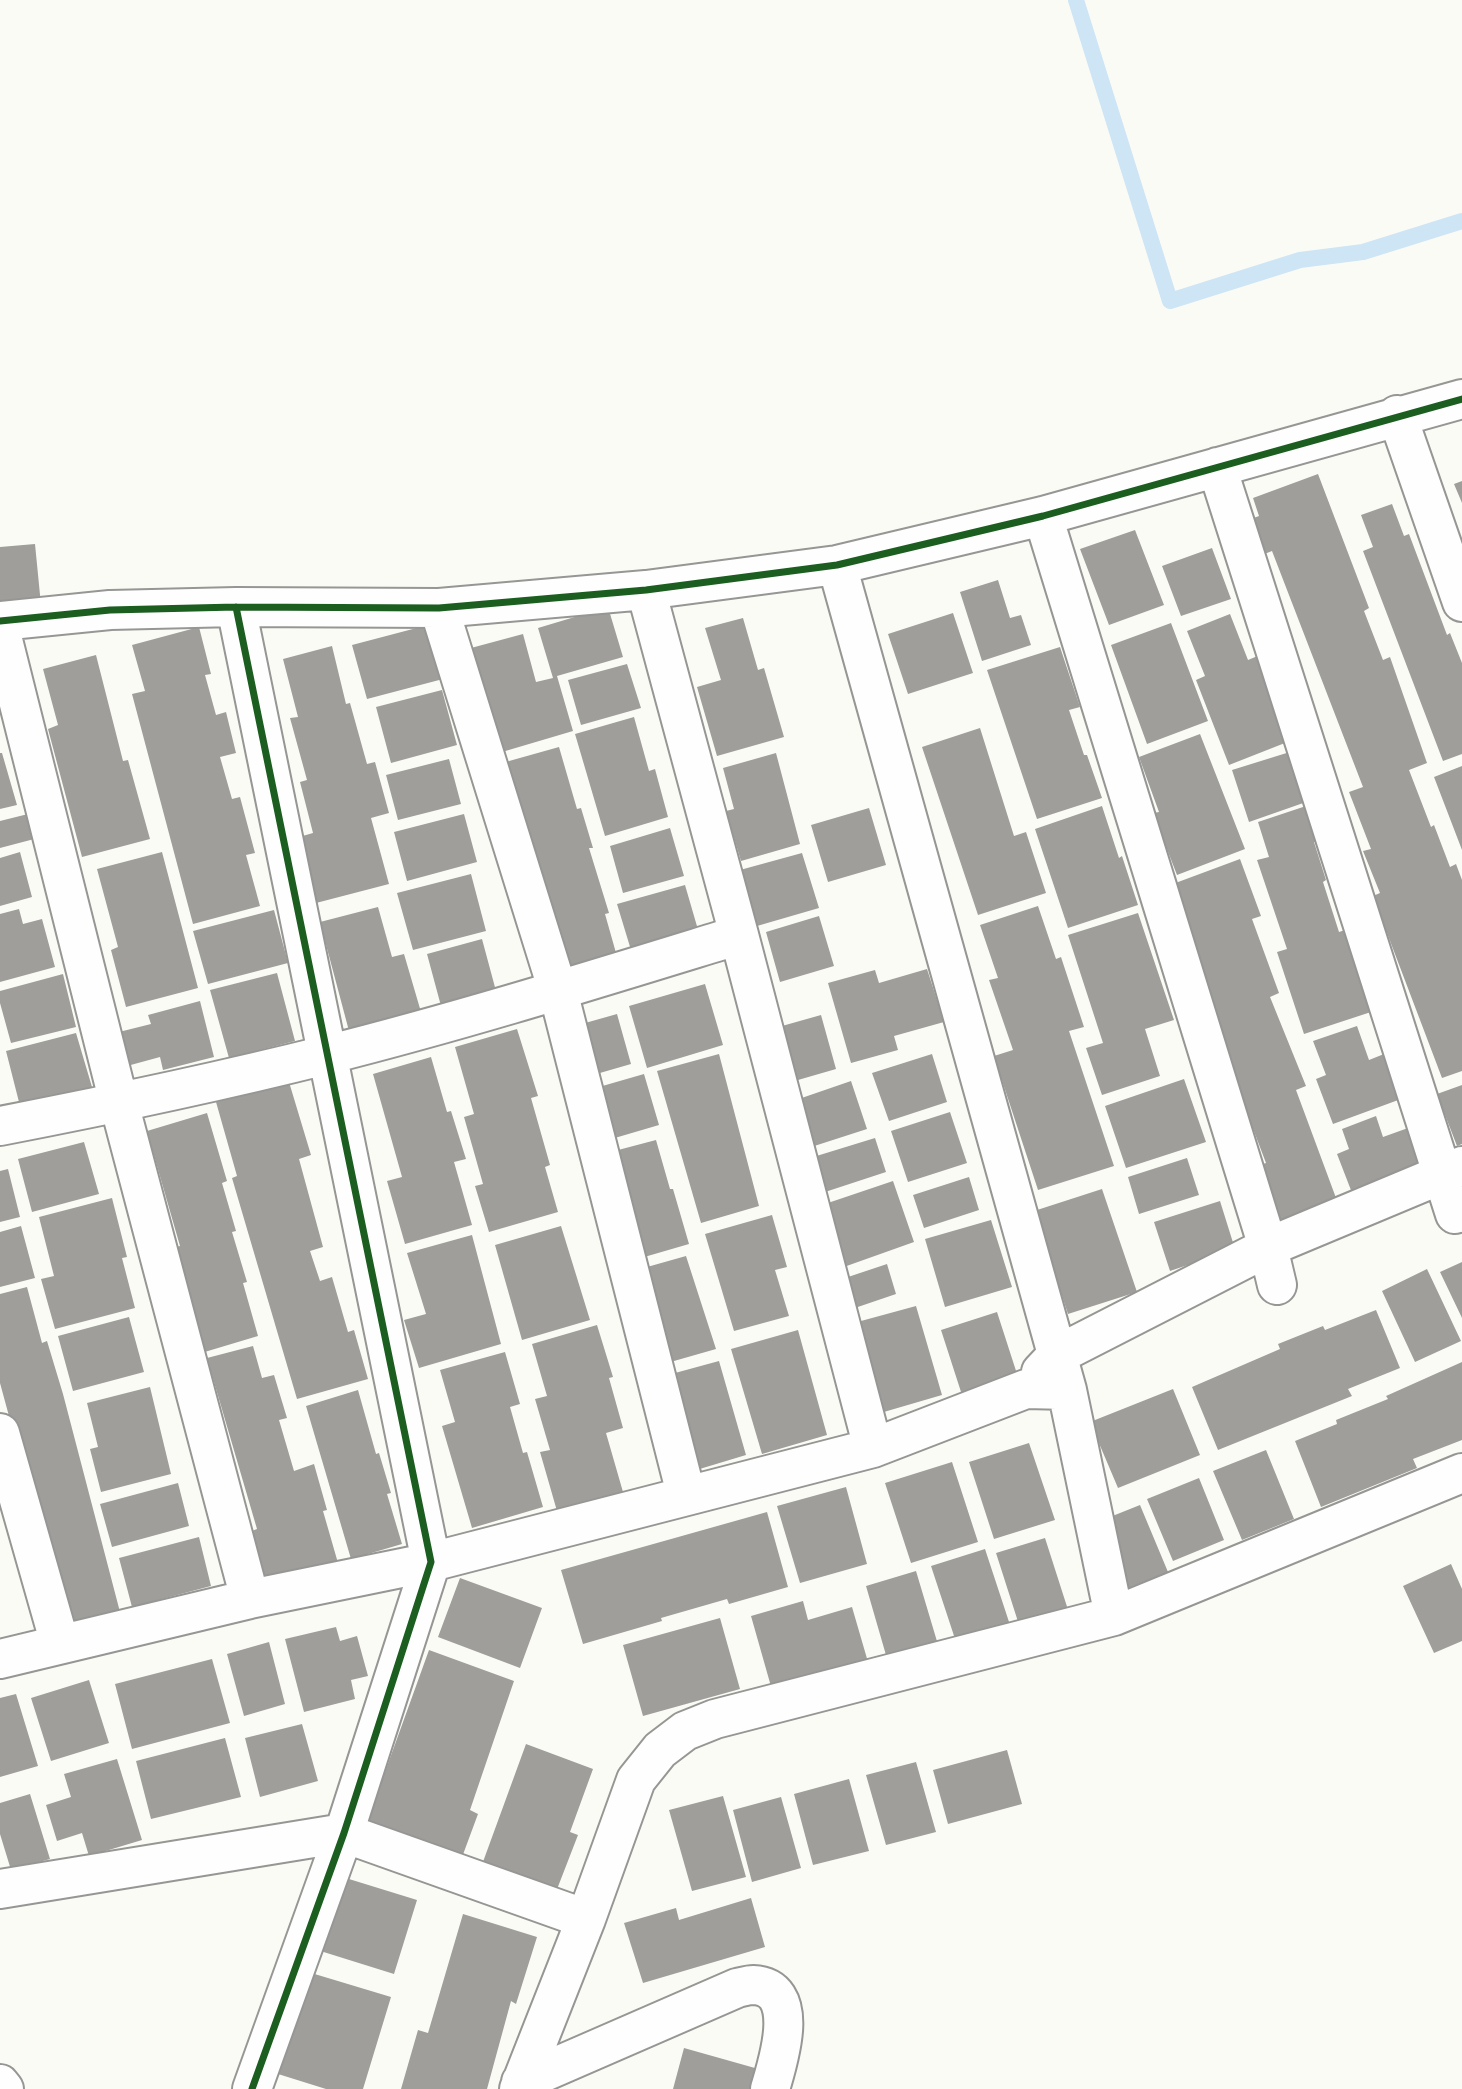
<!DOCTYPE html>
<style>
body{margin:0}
canvas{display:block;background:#fbfbf6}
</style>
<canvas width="1462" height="2089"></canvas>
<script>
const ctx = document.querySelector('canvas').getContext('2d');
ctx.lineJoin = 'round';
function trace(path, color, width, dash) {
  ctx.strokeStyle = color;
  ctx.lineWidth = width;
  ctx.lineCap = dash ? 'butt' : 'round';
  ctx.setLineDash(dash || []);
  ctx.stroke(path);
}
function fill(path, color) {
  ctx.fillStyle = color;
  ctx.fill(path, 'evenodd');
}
trace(new Path2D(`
 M1076,0L1170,301L1300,260L1363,252L1462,221`), '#cee5f5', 16);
fill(new Path2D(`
 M1318,474L1369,608L1364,611L1383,660L1390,657L1427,763L1409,770L1431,827L1434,825L1450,867L1456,864L1462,880V1071L1442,1078L1373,896L1380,893L1363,851L1371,849L1349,792L1363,787L1272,551L1262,555L1248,520L1259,516L1253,498Z
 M1462,481V503L1454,484Z
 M1392,504L1404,536L1409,534L1447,635L1450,633L1462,663V754L1443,761L1363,551L1373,547L1361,515Z
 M1135,530L1164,605L1109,625L1080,549Z
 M35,544L41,605L0,608V547Z
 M1212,548L1231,599L1181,616L1162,566Z
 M998,580L1010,618L1021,615L1031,645L982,661L960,592Z
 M608,607L623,657L557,676L573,731L502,752L471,648L523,634L536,682L553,678L538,628Z
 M953,613L973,673L908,694L888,634Z
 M1230,614L1248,660L1260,655L1290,741L1229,765L1196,680L1205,676L1187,631Z
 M743,618L758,670L764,668L784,737L717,756L697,687L721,680L705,628Z
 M1171,623L1208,721L1147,744L1111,645Z
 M428,625L443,679L367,699L352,645Z
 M199,627L211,674L205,675L216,715L226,712L236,753L220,757L232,799L240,797L255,853L246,855L260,906L193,924L132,694L145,691L132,645Z
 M332,646L346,704L350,703L367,764L375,762L389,813L371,818L389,884L316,903L299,837L313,833L300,782L307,780L290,718L298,717L283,659Z
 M1060,647L1080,707L1069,710L1084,755H1087L1102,798L1037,819L987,670Z
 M96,655L123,761L128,760L150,839L82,857L48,729L58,725L43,669Z
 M627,664L641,708L581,725L568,680Z
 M442,690L457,745L391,763L376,707Z
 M634,717L649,771L655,769L668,817L605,836L575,734Z
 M980,728L1014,836L1026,832L1046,893L978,915L922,747Z
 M1200,734L1245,849L1177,875L1153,813L1159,812L1139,757Z
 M559,747L577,809L581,808L593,848H589L609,913L605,914L618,960L570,973L502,763Z
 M1293,751L1309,801L1249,822L1232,770Z
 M0,753H2L17,805L0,809Z
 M776,753L800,844L741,861L726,811L734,809L723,768Z
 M449,759L461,804L398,820L386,775Z
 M1462,766V850L1434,777Z
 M1102,806L1119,858L1122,856L1138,905L1068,928L1035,829Z
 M1306,806L1318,841L1314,842L1326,880L1323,882L1339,932L1345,930L1371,1012L1304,1034L1277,952L1287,949L1257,860L1269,857L1258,822Z
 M869,808L886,865L828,882L811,825Z
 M32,813L38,838L0,848V821Z
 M464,814L477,862L407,881L394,832Z
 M670,828L684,876L623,893L610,846Z
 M20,852L32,897L0,906V858Z
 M162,852L198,988L126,1007L111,950L118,947L97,869Z
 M802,853L819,908L757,926L740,870Z
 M1240,859L1261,916L1252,919L1279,993L1270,997L1306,1086L1296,1090L1339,1206L1278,1230L1254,1167L1266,1163L1162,888Z
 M471,874L486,931L413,950L397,893Z
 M685,885L701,940L634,960L617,904Z
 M1038,906L1056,959L1061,957L1084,1027L1069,1031L1114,1166L1038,1190L994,1056L1013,1050L989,980L998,978L980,925Z
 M378,907L392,957L404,954L421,1012L349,1031L320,922Z
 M19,909L23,924L42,919L55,967L0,982V914Z
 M274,910L288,963L208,984L193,931Z
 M1138,913L1174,1020L1145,1029L1160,1076L1102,1095L1086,1048L1103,1043L1068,935Z
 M819,916L834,966L780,982L766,932Z
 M482,939L496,991L441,1006L427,954Z
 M927,969L944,1022L894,1036L898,1050L851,1063L828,983L875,970L879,983Z
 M277,973L295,1041L229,1058L210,990Z
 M63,974L76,1027L11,1043L0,1003V991Z
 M705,984L723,1045L647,1068L629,1006Z
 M200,1001L214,1057L163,1070L160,1057L127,1066L119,1032L151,1024L148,1015Z
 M617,1014L631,1064L586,1077L571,1027Z
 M821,1015L836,1069L798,1080L782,1026Z
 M1357,1026L1369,1060L1384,1054L1401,1099L1333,1124L1316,1079L1326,1075L1313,1041Z
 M517,1029L538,1096L531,1098L550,1165L545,1167L558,1212L489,1232L475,1186L483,1184L464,1117L474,1114L455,1047Z
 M76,1033L92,1087L20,1106L6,1051Z
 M719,1054L759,1206L701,1223L657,1071Z
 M932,1054L947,1102L889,1121L872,1073Z
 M431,1057L447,1112L451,1111L466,1159L454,1162L472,1225L405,1244L387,1181L402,1177L373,1074Z
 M644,1074L659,1125L608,1140L592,1089Z
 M1184,1079L1206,1142L1126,1168L1105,1106Z
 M851,1081L867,1129L805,1149L790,1102Z
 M289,1082L311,1155L299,1159L323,1247L310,1251L320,1281L332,1277L348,1332L354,1330L368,1379L297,1399L232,1178L237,1176L216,1102Z
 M1462,1085V1144L1457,1146L1437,1094Z
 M950,1112L967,1163L908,1182L891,1131Z
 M207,1113L227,1181L222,1183L236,1231L232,1232L247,1282L243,1283L258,1336L198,1354L173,1248L180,1246L147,1131Z
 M1376,1116L1383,1137L1408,1128L1425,1171L1354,1198L1337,1154L1349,1149L1342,1129Z
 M875,1138L886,1172L822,1193L810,1158Z
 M656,1140L670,1189H673L689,1244L634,1260L603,1154Z
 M84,1142L99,1194L32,1212L18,1159Z
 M1187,1158L1199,1195L1139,1214L1128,1177Z
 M8,1169L20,1217L0,1222V1171Z
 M969,1177L979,1210L924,1228L913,1195Z
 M893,1181L914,1242L841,1268L819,1206Z
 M1102,1189L1137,1292L1068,1314L1034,1211Z
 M112,1198L127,1257L122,1258L135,1308L55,1329L41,1279L54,1276L39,1217Z
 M1220,1201L1235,1249L1170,1271L1154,1222Z
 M772,1215L787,1267L775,1270L789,1316L734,1331L705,1234Z
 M991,1220L1012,1287L945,1307L925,1239Z
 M21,1226L35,1278L0,1287V1232Z
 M561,1226L590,1320L522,1340L495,1245Z
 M472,1235L501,1344L419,1368L404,1320L426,1314L407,1253Z
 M686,1256L716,1349L667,1363L640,1269Z
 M1462,1262V1318L1440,1272Z
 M887,1264L896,1294L849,1310L839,1280Z
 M1427,1269L1461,1341L1415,1362L1382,1291Z
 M27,1287L42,1343L47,1341L63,1394L120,1612L66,1626L0,1383V1294Z
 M916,1306L942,1395L877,1414L850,1324Z
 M1376,1310L1400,1368L1348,1389L1352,1396L1218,1450L1192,1387L1280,1349L1278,1344L1323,1326L1325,1330Z
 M997,1312L1018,1377L962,1395L941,1330Z
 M129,1317L144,1372L73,1391L58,1336Z
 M597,1325L613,1377L609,1378L623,1428L606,1433L623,1492L557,1511L540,1452L550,1450L535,1399L547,1396L532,1344Z
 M798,1330L827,1435L762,1454L731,1349Z
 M253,1346L262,1378L274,1375L287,1418L279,1420L294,1471L314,1464L327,1510L323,1511L338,1563L265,1583L249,1532L257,1529L207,1358Z
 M505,1352L520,1404L510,1407L523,1453L527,1452L543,1507L472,1528L442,1426L455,1422L440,1370Z
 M719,1361L746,1455L693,1471L664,1376Z
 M1462,1362V1440L1413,1459L1417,1468L1321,1507L1295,1441L1337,1424L1336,1420L1388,1399L1386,1396Z
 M150,1387L171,1474L101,1492L90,1449L98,1447L87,1403Z
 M1173,1389L1200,1455L1118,1488L1090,1422Z
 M358,1390L376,1454L379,1453L391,1493L387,1494L402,1544L351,1559L306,1406Z
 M1029,1443L1055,1520L994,1539L969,1462Z
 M1266,1450L1294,1519L1242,1540L1213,1471Z
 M952,1462L978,1542L911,1563L885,1483Z
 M1199,1478L1224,1540L1173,1561L1147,1499Z
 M178,1483L189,1526L112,1547L100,1504Z
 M846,1487L867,1564L800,1583L777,1506Z
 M1140,1505L1168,1572L1128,1588L1100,1521Z
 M767,1512L788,1587L729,1604L727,1599L661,1618L662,1621L583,1644L561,1570Z
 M199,1537L211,1586L132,1607L119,1558Z
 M1045,1538L1070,1616L1021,1631L996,1553Z
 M985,1549L1012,1631L958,1648L931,1566Z
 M1451,1564L1462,1589V1641L1434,1653L1403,1586Z
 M916,1571L939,1648L888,1662L866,1586Z
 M460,1578L542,1608L520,1668L438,1637Z
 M803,1601L808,1620L852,1607L868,1662L772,1690L751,1616Z
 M720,1618L740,1689L643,1716L623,1645Z
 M336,1627L340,1641L357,1636L368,1676L351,1680L355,1699L304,1712L285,1639Z
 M269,1642L285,1704L244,1716L227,1654Z
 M429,1650L514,1681L470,1810L478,1814L458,1868L363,1833Z
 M212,1659L230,1723L132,1749L115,1684Z
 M89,1680L109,1743L51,1761L31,1698Z
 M16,1694L38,1766L0,1777V1698Z
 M302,1724L318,1781L260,1797L245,1738Z
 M225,1738L241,1797L151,1819L136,1761Z
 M526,1744L593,1769L570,1832L578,1835L554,1897L480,1870Z
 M1007,1750L1022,1804L948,1824L933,1770Z
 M117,1759L142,1840L89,1856L82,1833L57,1841L46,1805L71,1797L64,1774Z
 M916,1762L936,1832L886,1845L866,1775Z
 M849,1779L869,1851L813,1865L794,1794Z
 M30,1794L50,1859L11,1870L0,1834V1803Z
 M723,1796L746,1877L692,1891L669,1810Z
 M781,1797L801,1868L752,1882L733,1810Z
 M336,1875L417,1900L394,1974L314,1949Z
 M751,1898L765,1947L643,1983L624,1923L676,1908L679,1920Z
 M463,1914L537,1937L516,2004L511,2001L487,2089H401L418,2030L428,2033Z
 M308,1972L391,1997L363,2089H326L278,2074Z
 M684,2048L762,2070L757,2089H673Z`), '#9f9e9b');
const street = new Path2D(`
 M1397,415L1462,602
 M1217,467L1455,1214
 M1043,516L1268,1247L1277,1285
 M837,565L1067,1390L1114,1616
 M646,590L739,935L873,1448
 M236,607L431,1562L344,1833L252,2089
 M439,608L558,991L686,1494
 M0,621L110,610L236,607L439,608L646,590L837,565L1043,516L1462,399
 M0,628L119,1103L250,1599
 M0,1126C109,1105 218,1082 326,1055C465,1020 602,977 739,935
 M1041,1372L1057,1355L1268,1247L1462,1166
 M0,1433L60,1644
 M0,1659L250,1599L431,1562L873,1448L1026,1389L1067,1390
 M0,1889L344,1833L586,1919
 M521,2082L737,1988C742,1987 748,1985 753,1985C803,1987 778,2062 770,2089
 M0,2084L4,2089
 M519,2089L586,1919L636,1780L660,1750L685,1731L715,1719L1114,1616L1462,1473`);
trace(street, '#969694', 42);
trace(street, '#fefefe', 38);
trace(new Path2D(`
 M236,607L431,1562L344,1833L252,2089
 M0,621L110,610L236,607L439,608L646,590L837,565L1043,516L1462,399`), '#1b5e20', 7);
</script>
